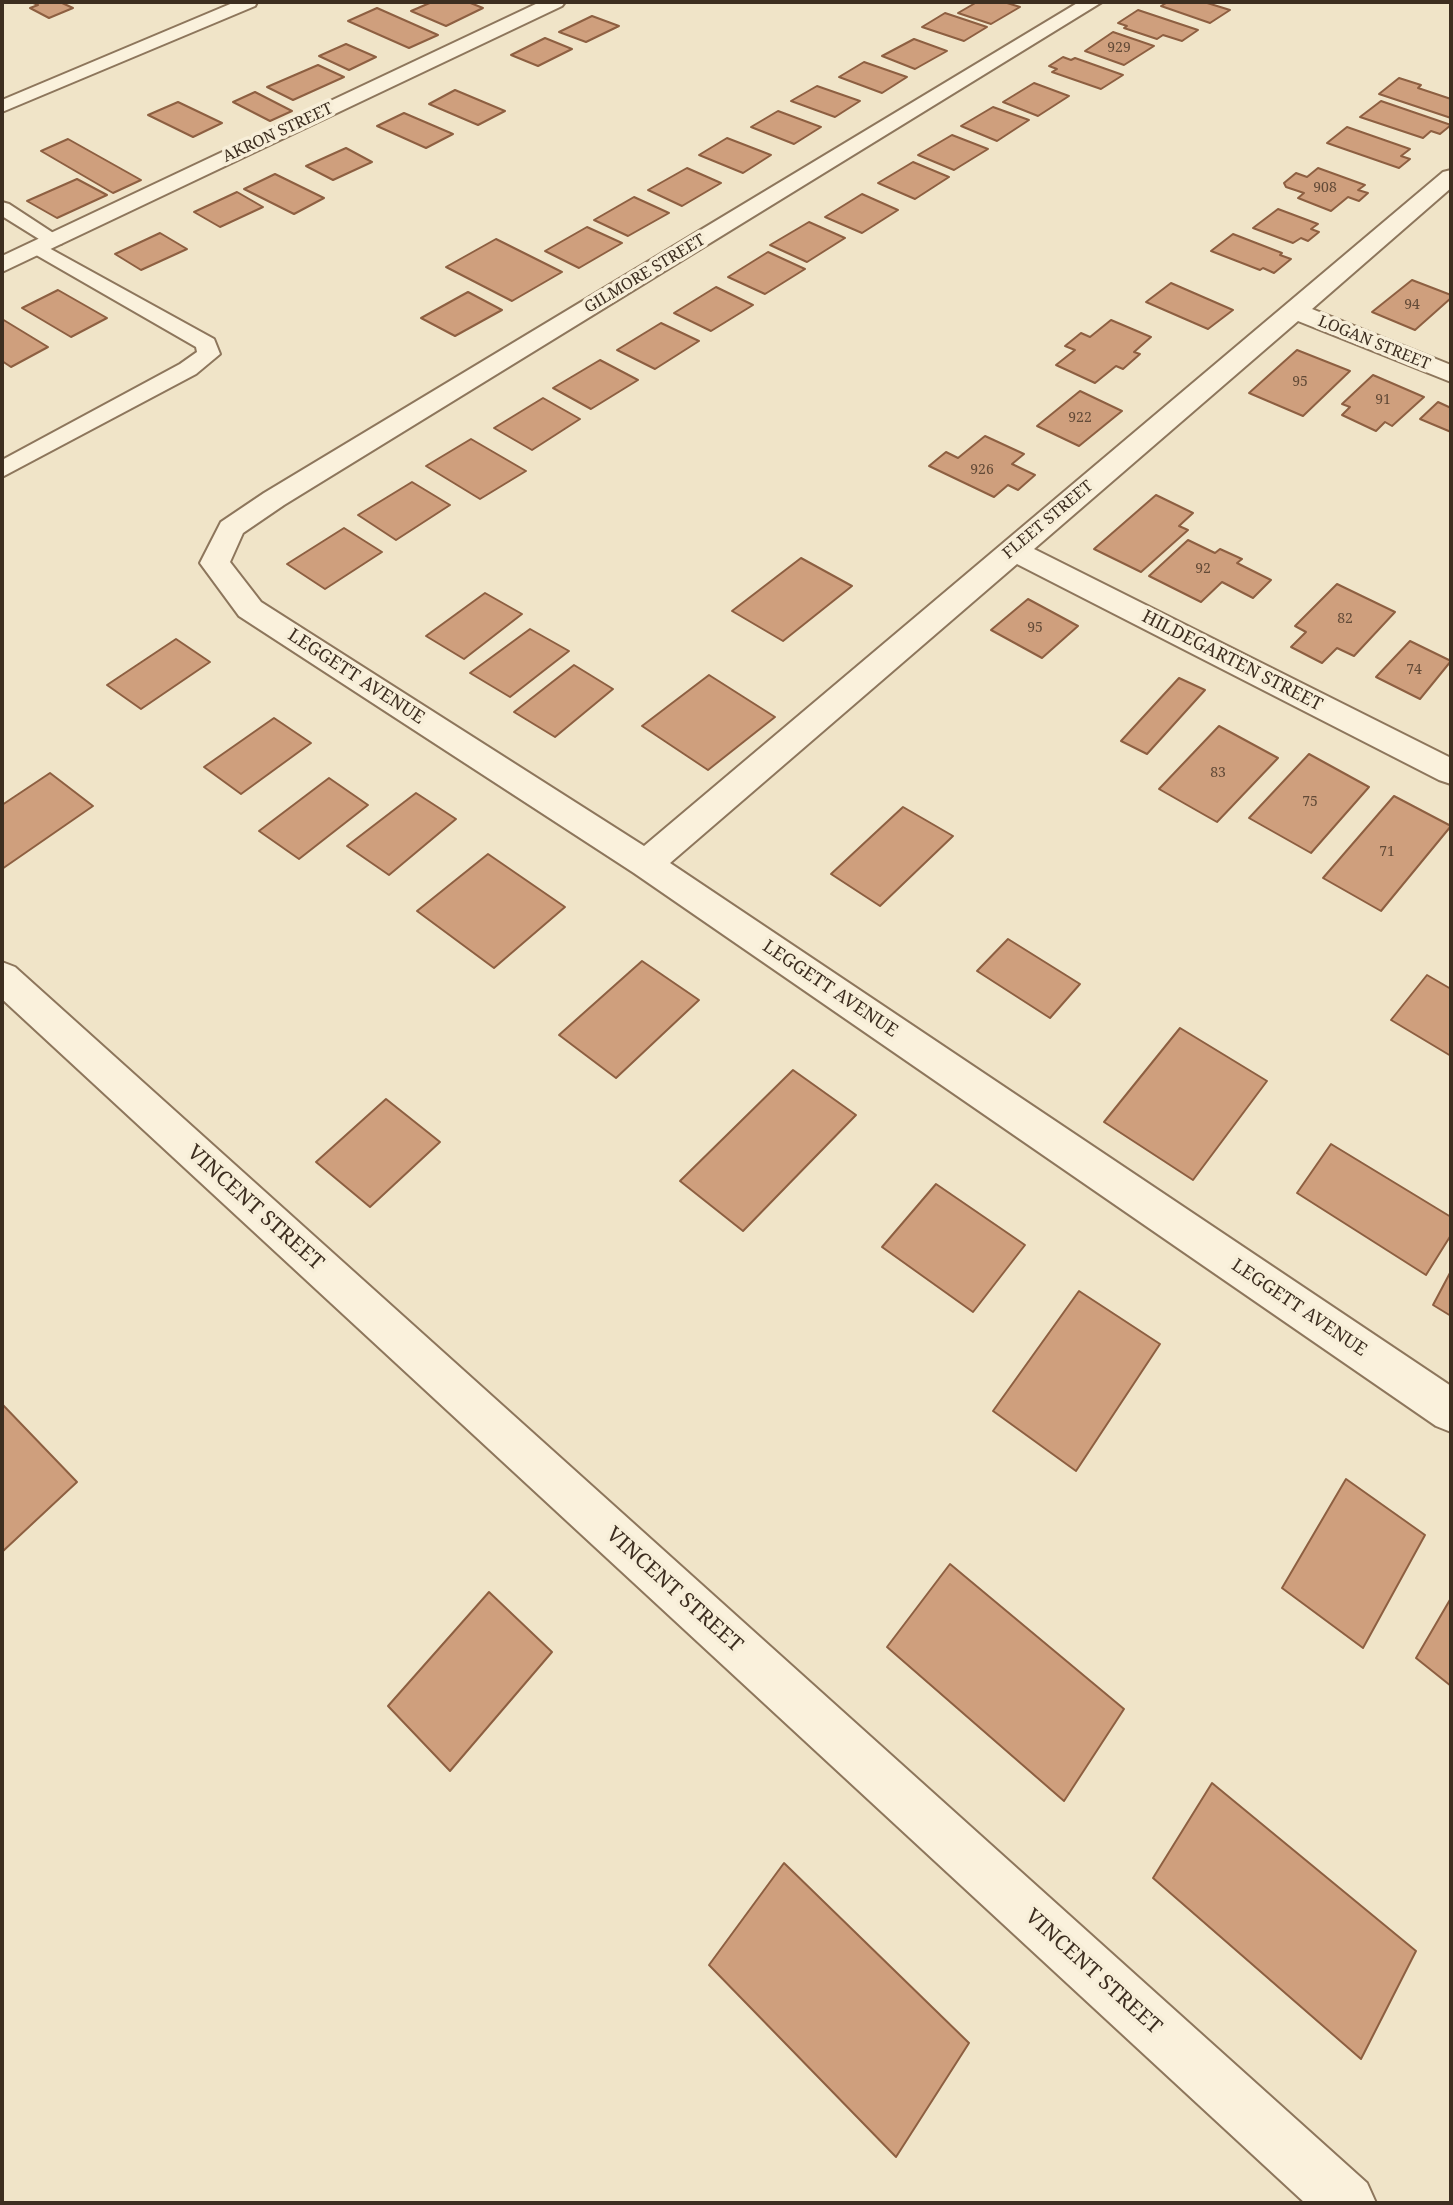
<!DOCTYPE html>
<style>
body{margin:0}
#map{position:relative;width:1453px;height:2205px;overflow:hidden;background:#f0e4c8;font-family:"Noto Serif",serif}
canvas{display:block}
.frame{position:absolute;inset:0;border:4px solid #3d2e20;pointer-events:none}
</style>
<div id="map">
<canvas width="1453" height="2205"></canvas>
<div class="frame"></div>
</div>
<script>
const ctx = document.querySelector('canvas').getContext('2d');
ctx.lineJoin = 'round';
function fill(path, color) {
  ctx.fillStyle = color;
  ctx.fill(path, 'evenodd');
}
function trace(path, color, width, dash) {
  ctx.strokeStyle = color;
  ctx.lineWidth = width;
  ctx.lineCap = dash ? 'butt' : 'round';
  ctx.setLineDash(dash || []);
  ctx.stroke(path);
}
function label(font, color, halo, rows, align = 'center') {
  ctx.font = font + ' "Noto Serif",serif';
  ctx.lineWidth = 7;
  ctx.setLineDash([]);
  ctx.textBaseline = 'middle';
  ctx.strokeStyle = halo;
  ctx.fillStyle = color;
  for (const [text, x, y, turn = 0] of rows) {
    ctx.save();
    ctx.translate(x, y);
    ctx.rotate((+turn || 0) * Math.PI / 180);
    ctx.textAlign = isNaN(turn) ? turn : align;
    if (halo) ctx.strokeText(text, 0, 0);
    ctx.fillText(text, 0, 0);
    ctx.restore();
  }
}
const building = new Path2D(`
 M31,2H60L73,8L49,18L30,8L38,5Z
 M432,2H468L483,8L446,26L411,11Z
 M977,2H1004L1020,7L991,24L958,13Z
 M1168,2H1204L1230,10L1210,23L1161,6Z
 M377,8L438,35L409,48L348,21Z
 M1138,10L1198,30L1182,41L1163,35L1157,39L1124,28L1127,26L1118,23Z
 M945,13L987,27L964,41L922,27Z
 M592,16L619,26L586,42L559,32Z
 M1113,32L1154,46L1124,65L1085,51Z
 M545,38L572,49L538,66L511,55Z
 M914,39L947,51L915,69L882,56Z
 M346,44L376,57L349,70L319,56Z
 M1063,57L1071,60L1075,58L1123,75L1101,89L1052,72L1057,69L1049,66Z
 M864,62L907,77L882,93L839,77Z
 M318,65L344,77L293,100L267,87Z
 M1399,78L1421,85L1418,88L1451,99V118L1379,94Z
 M1034,83L1069,96L1038,116L1003,102Z
 M817,86L860,101L835,117L791,101Z
 M455,90L505,111L478,125L429,104Z
 M255,92L292,111L270,121L233,102Z
 M1381,101L1451,125L1440,134L1431,131L1423,138L1360,117Z
 M178,102L222,123L193,137L148,115Z
 M993,107L1029,120L997,141L961,126Z
 M778,111L821,127L794,144L751,127Z
 M404,113L453,134L426,148L377,126Z
 M1347,127L1410,149L1401,156L1410,159L1399,168L1327,143Z
 M952,135L988,149L954,170L918,155Z
 M727,138L771,155L743,173L699,155Z
 M68,139L141,180L113,193L41,151Z
 M346,148L372,162L333,180L306,166Z
 M913,162L949,177L915,199L878,183Z
 M687,168L721,183L682,206L648,190Z
 M1318,168L1365,185L1358,190L1368,193L1359,201L1348,197L1331,211L1298,198L1304,193L1286,187L1284,183L1296,173L1307,177Z
 M275,174L324,198L294,214L244,189Z
 M77,179L107,195L57,218L27,201Z
 M237,192L263,207L220,227L194,212Z
 M862,194L898,210L862,233L825,217Z
 M634,197L669,213L628,236L594,220Z
 M1278,209L1318,224L1311,229L1319,232L1308,241L1301,238L1293,243L1253,228Z
 M809,222L845,238L807,262L770,245Z
 M587,227L622,243L579,268L545,251Z
 M160,233L187,249L141,270L115,254Z
 M1233,234L1282,253L1280,255L1291,259L1274,273L1263,268L1260,270L1211,251Z
 M496,239L562,272L512,301L446,267Z
 M768,252L805,269L765,294L728,277Z
 M1412,280L1451,295V298L1415,330L1372,312Z
 M1171,283L1233,310L1208,329L1146,302Z
 M716,287L753,305L711,331L674,313Z
 M58,290L107,318L71,337L22,308Z
 M468,292L502,310L455,336L421,318Z
 M2,319L48,347L11,367L2,361Z
 M1111,320L1151,337L1134,352L1140,354L1123,369L1116,366L1095,383L1056,365L1075,350L1065,346L1081,333L1090,337Z
 M661,323L699,341L655,369L617,350Z
 M1297,350L1350,371L1303,416L1249,393Z
 M600,360L638,380L591,409L553,388Z
 M1373,375L1424,397L1392,426L1385,422L1376,431L1342,415L1350,407L1342,404Z
 M1080,391L1122,411L1079,446L1037,426Z
 M543,398L580,419L532,450L494,428Z
 M1438,402L1451,408V432L1420,419Z
 M985,436L1024,454L1012,464L1035,475L1018,490L1008,485L994,497L929,466L946,452L958,458Z
 M471,439L526,471L480,499L426,466Z
 M412,482L450,505L396,540L358,515Z
 M1156,495L1193,513L1179,526L1188,530L1141,572L1094,549Z
 M344,528L382,552L325,589L287,564Z
 M1188,540L1215,553L1220,549L1242,559L1237,563L1271,580L1253,598L1222,582L1201,602L1149,576Z
 M801,558L852,586L783,641L732,611Z
 M1337,584L1395,612L1354,656L1337,648L1322,663L1291,647L1306,632L1295,626Z
 M485,593L522,614L464,659L426,636Z
 M1028,599L1078,626L1042,658L991,630Z
 M530,629L569,651L510,697L470,673Z
 M176,639L210,662L141,709L107,685Z
 M1410,641L1451,661L1420,699L1376,677Z
 M574,665L613,689L555,737L514,712Z
 M709,675L775,717L708,770L642,726Z
 M1179,678L1205,690L1147,754L1121,741Z
 M274,718L311,743L241,794L204,767Z
 M1219,726L1278,758L1217,822L1159,789Z
 M1309,754L1369,787L1311,853L1249,818Z
 M50,773L93,806L2,869V805Z
 M329,778L368,805L299,859L259,831Z
 M416,793L456,819L389,875L347,846Z
 M1394,796L1451,826L1381,911L1323,878Z
 M903,807L953,836L880,906L831,874Z
 M488,854L565,907L494,968L417,911Z
 M1008,939L1080,984L1050,1018L977,971Z
 M642,961L699,1000L616,1078L559,1035Z
 M1427,975L1451,989V1056L1391,1020Z
 M1180,1028L1267,1081L1193,1180L1104,1122Z
 M793,1070L856,1115L743,1231L680,1181Z
 M386,1099L440,1142L370,1207L316,1162Z
 M1331,1144L1451,1217V1235L1426,1275L1297,1193Z
 M936,1184L1025,1245L973,1312L882,1247Z
 M1451,1271V1316L1433,1305Z
 M1079,1291L1160,1344L1076,1471L993,1411Z
 M2,1404L77,1482L2,1552Z
 M1346,1479L1425,1535L1363,1648L1282,1588Z
 M950,1564L1124,1709L1064,1801L887,1647Z
 M489,1592L552,1652L450,1771L388,1706Z
 M1451,1598V1686L1416,1658Z
 M1212,1783L1416,1951L1361,2059L1153,1878Z
 M784,1863L969,2043L896,2157L709,1965Z`);
fill(building, '#cf9f7d');
trace(building, '#8d5f41', 2);
const lane = new Path2D(`
 M235,2H257L255,6L2,112V100Z
 M2,202L9,204L64,240L61,244H47L2,216Z
 M38,242L214,339L220,354L196,374L2,477V460L180,364L197,352L196,347L31,252L28,248L31,244Z`);
const street = new Path2D(`
 M540,2H565L562,6L2,272V256Z
 M1079,2H1102L284,505L243,533L230,562L261,602L644,846L1443,172L1451,170V188L1312,309L1451,365V382L1298,321L1034,549L1451,758V784L1439,780L1017,564L670,863L1451,1386V1432L1436,1426L634,873L239,616L200,563L221,522L264,493Z
 M2,962L15,967L1367,2183L1376,2203H1305L2,999Z`);
trace(lane, '#8d765c', 4);
trace(street, '#8d765c', 4);
fill(lane, '#faf1dc');
fill(street, '#faf1dc');
label('14px', '#624a37', null, [
 ["929",1119,48],
 ["908",1325,188],
 ["94",1412,305],
 ["95",1300,382],
 ["91",1383,400],
 ["922",1080,418],
 ["926",982,470],
 ["92",1203,569],
 ["82",1345,619],
 ["95",1035,628],
 ["74",1414,670],
 ["83",1218,773],
 ["75",1310,802],
 ["71",1387,852]
]);
label('16px', '#3d2e20', '#f7eed8', [
 ["AKRON STREET",278,133,-25],
 ["GILMORE STREET",645,274,-31],
 ["LOGAN STREET",1374,343,22],
 ["FLEET STREET",1048,520,-40]
]);
label('18px', '#3d2e20', '#f7eed8', [
 ["HILDEGARTEN STREET",1232,661,27],
 ["LEGGETT AVENUE",356,677,33],
 ["LEGGETT AVENUE",830,989,34],
 ["LEGGETT AVENUE",1299,1308,34]
]);
label('21px', '#3d2e20', '#f7eed8', [
 ["VINCENT STREET",255,1208,42],
 ["VINCENT STREET",674,1590,42],
 ["VINCENT STREET",1093,1972,42]
]);
</script>
